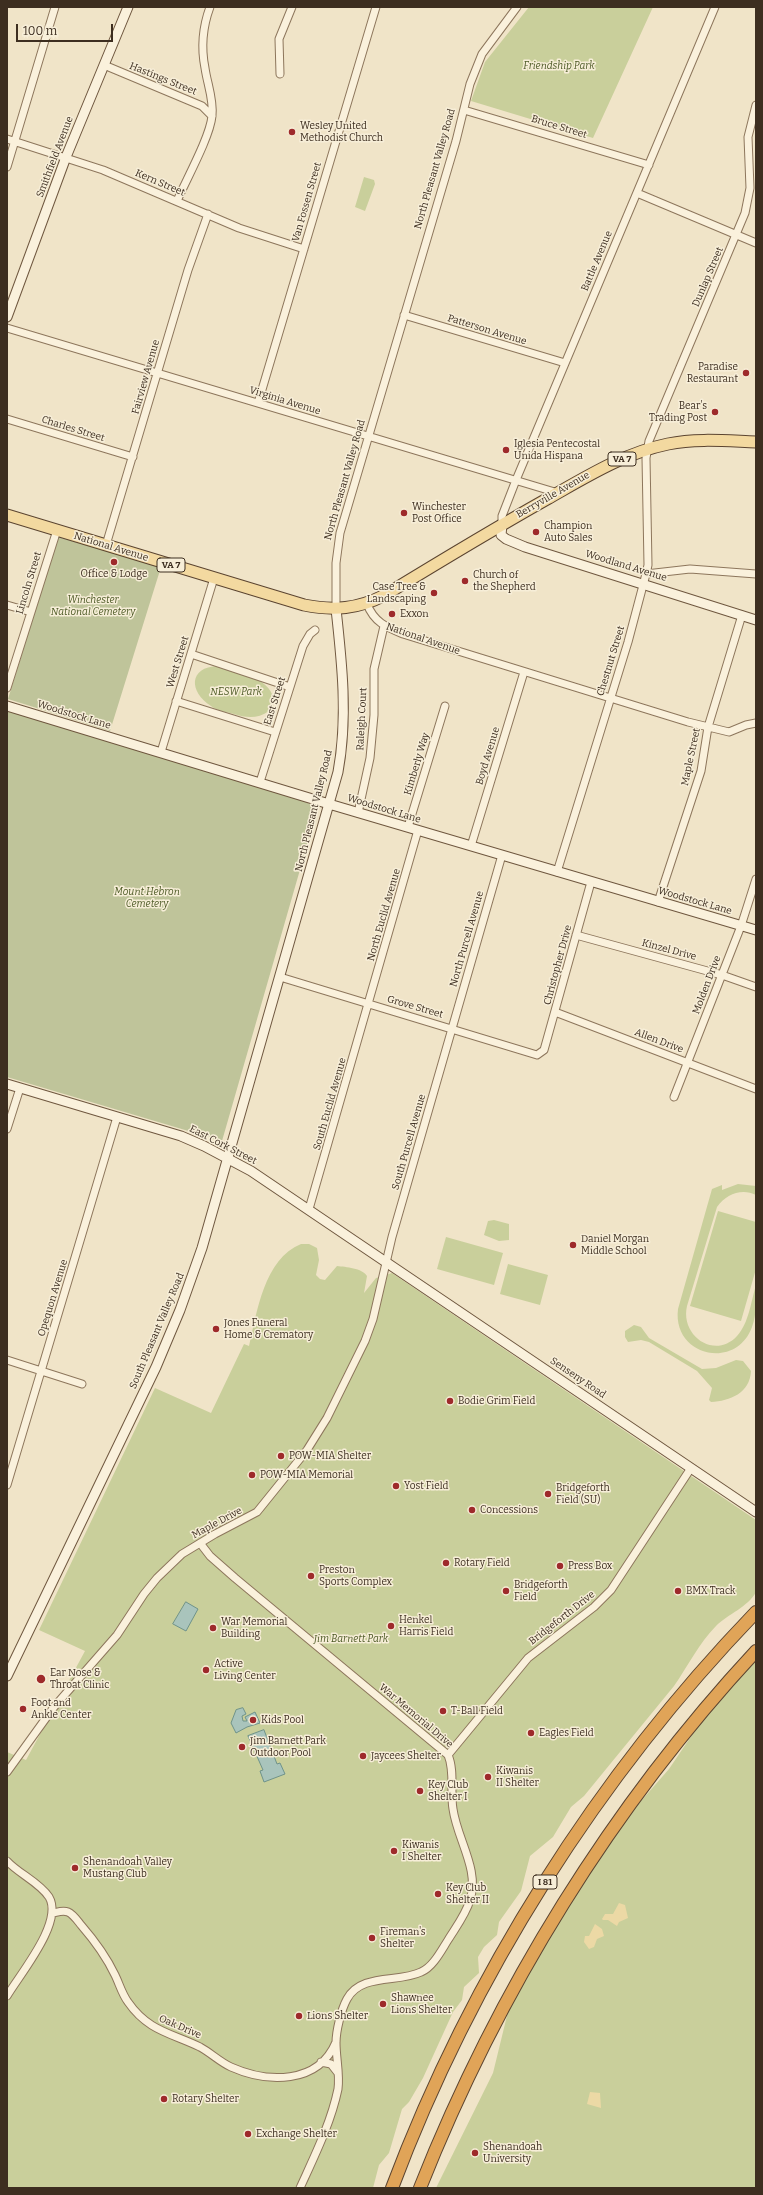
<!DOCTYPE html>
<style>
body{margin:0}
#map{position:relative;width:763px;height:2195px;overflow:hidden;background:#f0e4c8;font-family:Bitter,serif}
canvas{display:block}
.frame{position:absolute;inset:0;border:8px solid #3d2e20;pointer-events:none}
.scale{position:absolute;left:16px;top:24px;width:97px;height:18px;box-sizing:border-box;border:2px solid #3d2e20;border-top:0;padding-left:5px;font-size:12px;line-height:14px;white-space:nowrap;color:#3d2e20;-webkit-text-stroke:3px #f7eed8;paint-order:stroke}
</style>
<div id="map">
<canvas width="763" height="2195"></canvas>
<div class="frame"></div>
<div class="scale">100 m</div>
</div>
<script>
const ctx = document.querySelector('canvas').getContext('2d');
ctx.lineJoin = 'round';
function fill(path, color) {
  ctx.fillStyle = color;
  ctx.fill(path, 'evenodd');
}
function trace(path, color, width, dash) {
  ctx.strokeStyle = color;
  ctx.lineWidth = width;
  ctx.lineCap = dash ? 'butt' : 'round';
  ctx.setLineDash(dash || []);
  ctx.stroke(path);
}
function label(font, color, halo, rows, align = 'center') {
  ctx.font = font + ' Bitter,serif';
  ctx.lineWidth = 3;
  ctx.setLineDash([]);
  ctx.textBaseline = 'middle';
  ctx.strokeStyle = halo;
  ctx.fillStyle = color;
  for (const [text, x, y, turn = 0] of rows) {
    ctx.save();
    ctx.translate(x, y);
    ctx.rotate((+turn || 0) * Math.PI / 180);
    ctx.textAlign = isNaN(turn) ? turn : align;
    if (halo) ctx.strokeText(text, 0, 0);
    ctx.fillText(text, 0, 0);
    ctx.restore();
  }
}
fill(new Path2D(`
 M529,7H653L593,138L471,101L485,62Z
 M364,177L374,180L375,184L365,211L355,207Z
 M218,666C238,673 268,676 274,699L269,711C258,719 246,718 234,714C226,712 217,711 211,706C189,692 188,667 218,666Z
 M738,1184L756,1186V1195C742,1188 726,1194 717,1207L687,1306C680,1336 715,1360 737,1336C749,1323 751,1301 756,1285C756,1299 757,1314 752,1327C736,1371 672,1356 678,1309L712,1189L722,1185V1190Z
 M718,1211L756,1222V1269L741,1321L690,1306Z
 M494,1220L509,1224V1240L499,1241L484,1235L488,1221Z
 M446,1237L503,1253L494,1285L437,1269Z
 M301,1244H309L317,1248L319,1260L316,1275L320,1279L325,1280L337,1266C346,1267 362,1268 367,1276L364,1293L376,1278L392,1273L756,1520V1592C748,1607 728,1614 716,1626C699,1643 688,1666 674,1686L584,1796L571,1807L553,1837L530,1856L521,1891L499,1922L497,1935L484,1947L478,1957L479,1973L464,1987L462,2000L453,2012L423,2078L409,2102L402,2109L389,2153L379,2165L373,2188H7V1752L26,1760L85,1651L39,1630L155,1388L211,1413L244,1344L249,1346C257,1312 264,1259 301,1244Z
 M508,1264L548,1275L540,1305L500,1294Z
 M634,1325L641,1327L649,1338L702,1369L716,1368L736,1360L743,1361L751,1371C750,1393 730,1401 711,1402L709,1400L712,1388L697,1371L649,1342L641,1340L628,1342L625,1337V1331Z
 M756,1653V2188H436L493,2073L513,1991L592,1857L669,1769L730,1679Z`), '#c9cf9b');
fill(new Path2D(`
 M619,1903L625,1905L628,1918L619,1922L617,1926L608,1920H603L602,1919L605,1914H613Z
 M595,1924L602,1929L604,1936L597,1939L594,1947L589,1949L584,1942L585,1936H589Z
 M590,2092L600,2093L601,2108L587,2104Z`), '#ecd9a5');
fill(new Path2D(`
 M58,537L161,567L110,731L8,699Z
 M7,709L300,798L314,807L316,814L222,1141L7,1077Z`), '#bfc49a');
const water = new Path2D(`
 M186,1602L198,1609L186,1631L173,1624Z
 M243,1708L246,1714L242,1716L243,1721H247L245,1717L255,1712L260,1723L247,1727L236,1733L231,1723L236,1710Z
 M264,1730L277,1764L280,1763L285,1774L264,1782L260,1771L263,1770L248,1736Z`);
fill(water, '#a9c4bc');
trace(water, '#6f938a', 1);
const street = new Path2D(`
 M104,65L202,106L212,116
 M280,74L279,39L292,7
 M464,110L649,165
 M7,139L103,170L239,228L304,249
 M7,167L55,7
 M637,193L756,243
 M177,201C186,180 210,137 212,116C214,100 207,83 205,68C201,48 203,26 210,7
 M404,315L565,363
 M7,328L558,493
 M258,403L376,7
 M7,419L133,457
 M502,525V516L516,480L715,7
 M106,545L188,270L208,214
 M646,574L690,569L756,574
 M367,604C374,622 386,627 403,634L688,722L729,732L746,725L756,723
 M7,605L31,612
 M336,609V563L340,533L456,141L470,84L482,54L517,7
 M191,654L290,687
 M7,688L57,530
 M176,701L275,732
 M161,752L214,578
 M260,782L303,646L310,634L315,630
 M358,813L370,758L374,715V669L384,626
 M408,827L445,706
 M471,846L524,672
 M557,872L628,642L646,574L648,565L646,458L649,441L745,213L750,188L748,137L756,105
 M658,902L701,771L708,727L742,615
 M576,935L722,975L756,987
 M280,977L537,1055L544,1050L591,882
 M555,1012L756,1089
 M674,1097L741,926L756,879
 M7,1129L20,1088
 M309,1209L418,830
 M7,1360L82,1384
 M7,1485L117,1117
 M200,1543L210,1556L235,1578L448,1755C455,1771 450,1792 453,1809C457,1839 480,1870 470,1900C466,1914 456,1927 448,1940C441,1951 433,1967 421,1972C398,1983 361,1973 347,1999C341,2010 336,2031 336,2043C336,2058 340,2074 338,2089C331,2123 314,2157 300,2188
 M448,1755L528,1658L594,1607L611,1590L691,1468
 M7,1772L54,1707L117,1635L144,1594L157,1578L182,1554L215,1534L257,1512L307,1450L327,1418L365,1341L373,1319L392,1237L502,855
 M7,1861C19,1874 39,1882 49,1897C64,1922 20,1974 7,1996
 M53,1913C58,1912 63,1910 68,1912C73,1914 77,1920 81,1925C94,1940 106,1956 115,1975C119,1983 122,1994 128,2002C148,2031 171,2033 200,2047C211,2053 220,2062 231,2067C267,2083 318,2085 336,2042
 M321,2062L331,2064L338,2073`);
const secondary = new Path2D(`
 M7,317L66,157L128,7
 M502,525L501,535L506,539L525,547L756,620
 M7,706L329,804L756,930
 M7,1084L181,1136L204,1146L251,1171L756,1512
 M7,1676L156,1367L180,1310L202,1248L338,772C348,718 342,663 336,609`);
const primary = new Path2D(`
 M7,515L304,605C334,611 358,609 385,595C439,562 492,530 547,499C586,477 624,453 668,444C697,438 727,441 756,442`);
const highway = new Path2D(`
 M392,2188C472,1975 598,1776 756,1612
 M420,2188C498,1991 612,1806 756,1651`);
trace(street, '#8d765c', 9);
trace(secondary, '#6f573f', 11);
trace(primary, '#5b4430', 13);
trace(highway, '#5b4430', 14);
trace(street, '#faf1dc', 7);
trace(secondary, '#faf1dc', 9);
trace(primary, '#f3d9a0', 11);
trace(highway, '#e0a458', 12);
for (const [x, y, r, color] of [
 [292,132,4,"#9e2a2b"],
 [746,373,4,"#9e2a2b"],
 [715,412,4,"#9e2a2b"],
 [506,450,4,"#9e2a2b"],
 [404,513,4,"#9e2a2b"],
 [536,532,4,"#9e2a2b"],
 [114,562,4,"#9e2a2b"],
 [465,581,4,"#9e2a2b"],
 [434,593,4,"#9e2a2b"],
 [392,614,4,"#9e2a2b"],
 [573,1245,4,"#9e2a2b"],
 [216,1329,4,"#9e2a2b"],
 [450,1401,4,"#9e2a2b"],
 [281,1456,4,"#9e2a2b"],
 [252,1475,4,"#9e2a2b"],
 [396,1486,4,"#9e2a2b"],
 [548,1494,4,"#9e2a2b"],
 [472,1510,4,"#9e2a2b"],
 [446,1563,4,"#9e2a2b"],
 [560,1566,4,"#9e2a2b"],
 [311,1576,4,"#9e2a2b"],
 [506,1591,4,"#9e2a2b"],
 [678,1591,4,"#9e2a2b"],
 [391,1626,4,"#9e2a2b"],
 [213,1628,4,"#9e2a2b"],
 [206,1670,4,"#9e2a2b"],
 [41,1679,5,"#9e2a2b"],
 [23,1709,4,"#9e2a2b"],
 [443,1711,4,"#9e2a2b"],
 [253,1720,4,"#9e2a2b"],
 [531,1733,4,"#9e2a2b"],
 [242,1747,4,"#9e2a2b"],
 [363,1756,4,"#9e2a2b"],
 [488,1777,4,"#9e2a2b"],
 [420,1791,4,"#9e2a2b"],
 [394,1851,4,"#9e2a2b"],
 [75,1868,4,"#9e2a2b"],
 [438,1894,4,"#9e2a2b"],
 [372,1938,4,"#9e2a2b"],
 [383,2004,4,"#9e2a2b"],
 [299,2016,4,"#9e2a2b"],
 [164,2099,4,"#9e2a2b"],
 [248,2134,4,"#9e2a2b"],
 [475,2153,4,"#9e2a2b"]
]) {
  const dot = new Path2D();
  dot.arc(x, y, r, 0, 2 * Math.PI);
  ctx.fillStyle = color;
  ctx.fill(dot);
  trace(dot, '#f7eed8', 1.5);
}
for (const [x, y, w] of [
 [622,459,28],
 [171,565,28],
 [545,1882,24]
]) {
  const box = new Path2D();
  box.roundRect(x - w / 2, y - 7, w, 14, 3);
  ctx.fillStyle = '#f7eed8';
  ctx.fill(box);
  trace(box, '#3d2e20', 1);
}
label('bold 9px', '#3d2e20', null, [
 ["VA 7",622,459],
 ["VA 7",171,565],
 ["I 81",545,1882]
]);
label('italic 10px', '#4d5a26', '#f7eed8', [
 ["Friendship Park",559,66],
 ["Winchester",93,600],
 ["National Cemetery",93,612],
 ["NESW Park",236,692],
 ["Mount Hebron",147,892],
 ["Cemetery",147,904],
 ["Jim Barnett Park",351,1639]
]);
label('10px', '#3d2e20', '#f7eed8', [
 ["Hastings Street",163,79,22],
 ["Bruce Street",559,127,17],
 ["Smithfield Avenue",55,157,-69],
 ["North Pleasant Valley Road",435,169,-74],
 ["Kern Street",160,183,23],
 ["Van Fossen Street",307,202,-74],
 ["Battle Avenue",597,261,-67],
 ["Dunlap Street",708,277,-67],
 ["Patterson Avenue",487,330,17],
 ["Fairview Avenue",146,377,-74],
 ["Virginia Avenue",285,401,17],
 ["Charles Street",73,429,17],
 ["North Pleasant Valley Road",345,480,-74],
 ["Berryville Avenue",553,495,-30],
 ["National Avenue",111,547,17],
 ["Woodland Avenue",626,566,17],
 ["Lincoln Street",29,583,-73],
 ["National Avenue",423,639,19],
 ["Chestnut Street",611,661,-73],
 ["West Street",178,662,-73],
 ["East Street",275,701,-72],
 ["Woodstock Lane",74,715,17],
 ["Raleigh Court",362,719,-87],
 ["Boyd Avenue",488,756,-73],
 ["Maple Street",691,757,-78],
 ["Kimberly Way",417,764,-73],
 ["Woodstock Lane",384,809,17],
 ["North Pleasant Valley Road",314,811,-76],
 ["Woodstock Lane",695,901,16],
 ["North Euclid Avenue",384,915,-74],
 ["North Purcell Avenue",467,939,-74],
 ["Kinzel Drive",669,950,15],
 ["Christopher Drive",558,965,-75],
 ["Molden Drive",707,985,-69],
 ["Grove Street",415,1007,16],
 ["Allen Drive",659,1041,21],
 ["South Euclid Avenue",330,1104,-74],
 ["South Purcell Avenue",409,1142,-74],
 ["East Cork Street",223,1145,27],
 ["Opequon Avenue",53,1298,-73],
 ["South Pleasant Valley Road",157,1331,-67],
 ["Senseny Road",578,1378,34],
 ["Maple Drive",217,1523,-28],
 ["Bridgeforth Drive",562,1618,-38],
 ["War Memorial Drive",416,1716,40],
 ["Oak Drive",180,2027,23]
]);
label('10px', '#3d2e20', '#f7eed8', [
 ["Wesley United",300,126],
 ["Methodist Church",300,138],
 ["Paradise",738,367,"right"],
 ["Restaurant",738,379,"right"],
 ["Bear's",707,406,"right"],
 ["Trading Post",707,418,"right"],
 ["Iglesia Pentecostal",514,444],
 ["Unida Hispana",514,456],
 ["Winchester",412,507],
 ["Post Office",412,519],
 ["Champion",544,526],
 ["Auto Sales",544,538],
 ["Office & Lodge",114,574,"center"],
 ["Church of",473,575],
 ["the Shepherd",473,587],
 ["Case Tree &",426,587,"right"],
 ["Landscaping",426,599,"right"],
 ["Exxon",400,614],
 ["Daniel Morgan",581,1239],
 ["Middle School",581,1251],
 ["Jones Funeral",224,1323],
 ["Home & Crematory",224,1335],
 ["Bodie Grim Field",458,1401],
 ["POW-MIA Shelter",289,1456],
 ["POW-MIA Memorial",260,1475],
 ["Yost Field",404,1486],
 ["Bridgeforth",556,1488],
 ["Field (SU)",556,1500],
 ["Concessions",480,1510],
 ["Rotary Field",454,1563],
 ["Press Box",568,1566],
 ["Preston",319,1570],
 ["Sports Complex",319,1582],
 ["Bridgeforth",514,1585],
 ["Field",514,1597],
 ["BMX Track",686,1591],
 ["Henkel",399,1620],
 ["Harris Field",399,1632],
 ["War Memorial",221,1622],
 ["Building",221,1634],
 ["Active",214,1664],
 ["Living Center",214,1676],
 ["Ear Nose &",50,1673],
 ["Throat Clinic",50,1685],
 ["Foot and",31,1703],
 ["Ankle Center",31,1715],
 ["T-Ball Field",451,1711],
 ["Kids Pool",261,1720],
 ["Eagles Field",539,1733],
 ["Jim Barnett Park",250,1741],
 ["Outdoor Pool",250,1753],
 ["Jaycees Shelter",371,1756],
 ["Kiwanis",496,1771],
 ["II Shelter",496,1783],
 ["Key Club",428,1785],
 ["Shelter I",428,1797],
 ["Kiwanis",402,1845],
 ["I Shelter",402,1857],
 ["Shenandoah Valley",83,1862],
 ["Mustang Club",83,1874],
 ["Key Club",446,1888],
 ["Shelter II",446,1900],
 ["Fireman's",380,1932],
 ["Shelter",380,1944],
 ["Shawnee",391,1998],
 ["Lions Shelter",391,2010],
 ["Lions Shelter",307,2016],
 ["Rotary Shelter",172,2099],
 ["Exchange Shelter",256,2134],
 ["Shenandoah",483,2147],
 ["University",483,2159]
], 'left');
</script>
